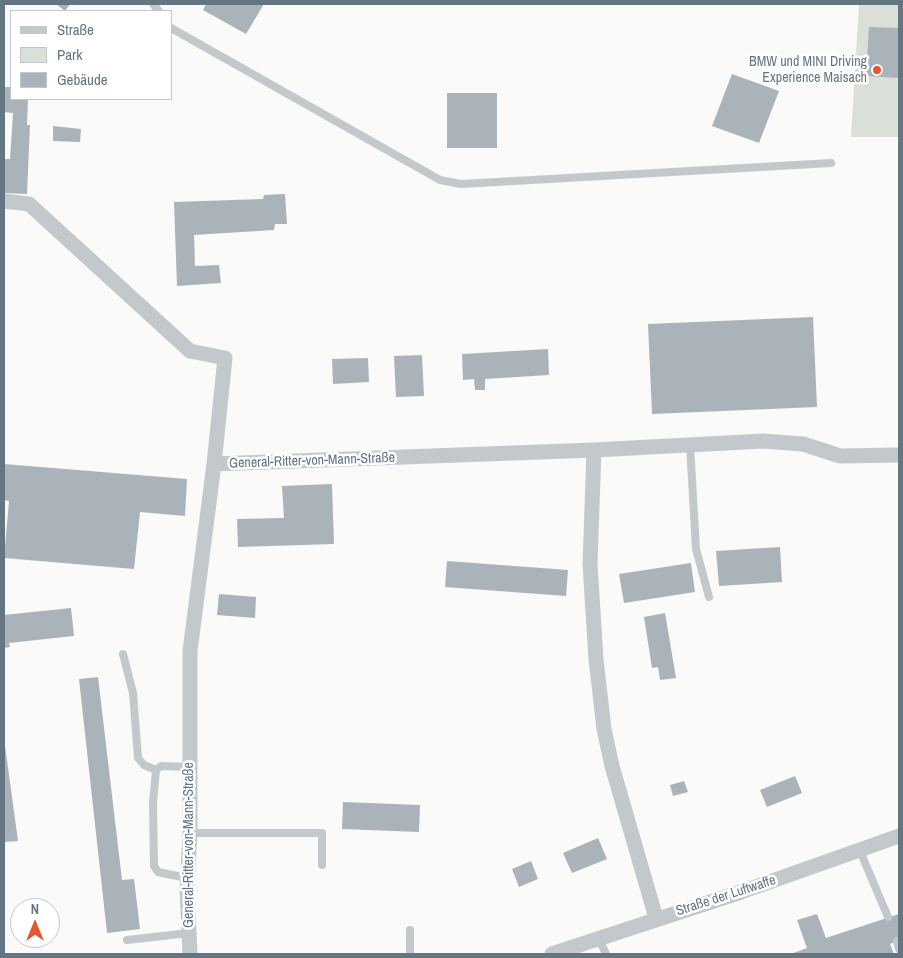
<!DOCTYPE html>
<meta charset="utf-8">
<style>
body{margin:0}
#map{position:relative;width:903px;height:958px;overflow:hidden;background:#fafaf8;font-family:"Archivo Narrow",sans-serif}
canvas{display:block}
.frame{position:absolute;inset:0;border:5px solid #657683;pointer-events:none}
.legend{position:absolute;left:10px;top:10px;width:162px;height:90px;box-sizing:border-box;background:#fff;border:1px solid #c1c8cd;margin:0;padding:6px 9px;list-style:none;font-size:15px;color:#657683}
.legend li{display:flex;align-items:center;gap:10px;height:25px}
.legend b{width:25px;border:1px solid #c1c8cd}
.north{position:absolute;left:10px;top:898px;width:50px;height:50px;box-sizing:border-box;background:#fff;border:1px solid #c1c8cd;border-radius:50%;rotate:0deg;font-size:14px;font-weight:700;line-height:20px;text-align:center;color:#657683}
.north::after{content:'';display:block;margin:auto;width:18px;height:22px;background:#e4572e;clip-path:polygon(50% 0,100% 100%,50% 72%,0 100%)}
</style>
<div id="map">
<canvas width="903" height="958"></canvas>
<div class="frame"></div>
<ul class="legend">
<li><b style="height:6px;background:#c3c8cc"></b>Straße</li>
<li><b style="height:14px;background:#dadfd7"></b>Park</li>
<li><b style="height:14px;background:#aab3b9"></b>Gebäude</li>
</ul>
<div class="north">N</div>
</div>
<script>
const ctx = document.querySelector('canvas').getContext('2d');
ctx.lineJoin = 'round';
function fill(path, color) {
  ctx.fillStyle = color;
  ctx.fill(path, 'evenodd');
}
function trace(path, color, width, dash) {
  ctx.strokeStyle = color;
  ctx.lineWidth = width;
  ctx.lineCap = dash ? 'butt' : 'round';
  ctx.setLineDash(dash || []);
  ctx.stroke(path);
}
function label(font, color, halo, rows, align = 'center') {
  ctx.font = font + ' "Archivo Narrow",sans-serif';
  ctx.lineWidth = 5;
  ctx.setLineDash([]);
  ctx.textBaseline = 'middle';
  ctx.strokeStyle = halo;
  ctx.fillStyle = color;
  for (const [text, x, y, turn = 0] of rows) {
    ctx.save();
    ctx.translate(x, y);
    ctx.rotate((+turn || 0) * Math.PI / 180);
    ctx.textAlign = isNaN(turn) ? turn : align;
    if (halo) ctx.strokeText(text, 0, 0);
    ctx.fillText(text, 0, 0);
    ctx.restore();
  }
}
fill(new Path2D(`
 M859,4H899V137H851Z`), '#dadfd7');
fill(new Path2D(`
 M56,4H70L65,11Z
 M206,4H264L246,34L203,10Z
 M869,27L899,28V78L866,76Z
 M732,74L779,91L759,143L712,126Z
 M4,87H11V99H28L27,125H30L27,194L4,193V159H10L13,113L4,112Z
 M447,93H497V148H447Z
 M53,126L81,129L80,142L53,141Z
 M285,194L287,224H275L274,230L194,235L195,266L219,265L221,283L177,286L174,202L263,199L264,195Z
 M813,317L817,407L652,414L648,324Z
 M548,349L549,375L485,379V390H475L474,379L463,380L462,354Z
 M422,355L424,396L396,397L394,356Z
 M368,358L369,382L333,384L332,359Z
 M4,464L187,479L185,516L140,512L134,569L4,558L9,501L4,500Z
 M332,484L334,544L238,547L237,519L284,518L282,486Z
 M780,547L782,582L719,586L716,551Z
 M447,561L568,570L566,596L445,587Z
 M691,563L695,592L624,603L619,574Z
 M219,594L256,597L255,618L217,615Z
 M71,608L74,636L9,643L10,647L4,648V615Z
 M665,613L676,678L660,680L658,667L652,668L644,617Z
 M98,677L122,880L134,879L140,929L107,933L79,679Z
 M4,738L18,841L4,842Z
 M795,776L802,793L767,807L760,790Z
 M684,781L688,792L673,796L670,785Z
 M343,802L420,805L419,832L342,829Z
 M598,838L607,859L572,873L563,853Z
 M531,861L538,879L519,887L512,869Z
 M817,914L826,938L899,914V940L890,944L894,954H791L807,948L797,920Z`), '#aab3b9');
trace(new Path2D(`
 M153,4L159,11
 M171,28L440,180L461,184L831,163
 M690,445L696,549L709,597
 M123,654L133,693L138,758L144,765L156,770
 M190,833H322V865
 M860,851L888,917
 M187,878L158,872L154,866L153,803L156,770L161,766L190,767
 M410,930V954
 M599,939L606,954
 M127,940L189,933
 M897,941L899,949`), '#c3c8cc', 8);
trace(new Path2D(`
 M4,201L29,204L190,351L225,358L214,464
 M594,450L590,564L596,659L604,729L612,766L656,918
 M190,954L187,888L190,833V651L214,464L594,450L763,441L803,444L840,456L899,455
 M552,954L741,892L899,836`), '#c3c8cc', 15);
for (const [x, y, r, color] of [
 [877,70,5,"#e4572e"]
]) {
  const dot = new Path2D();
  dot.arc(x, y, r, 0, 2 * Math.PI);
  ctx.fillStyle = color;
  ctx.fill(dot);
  trace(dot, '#fff', 2);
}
label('14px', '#657683', '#fff', [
 ["BMW und MINI Driving",867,62],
 ["Experience Maisach",867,78]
], 'right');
label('14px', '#657683', '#fff', [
 ["General-Ritter-von-Mann-Straße",312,461,-2],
 ["General-Ritter-von-Mann-Straße",189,845,-90],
 ["Straße der Luftwaffe",726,896,-18]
]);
</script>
